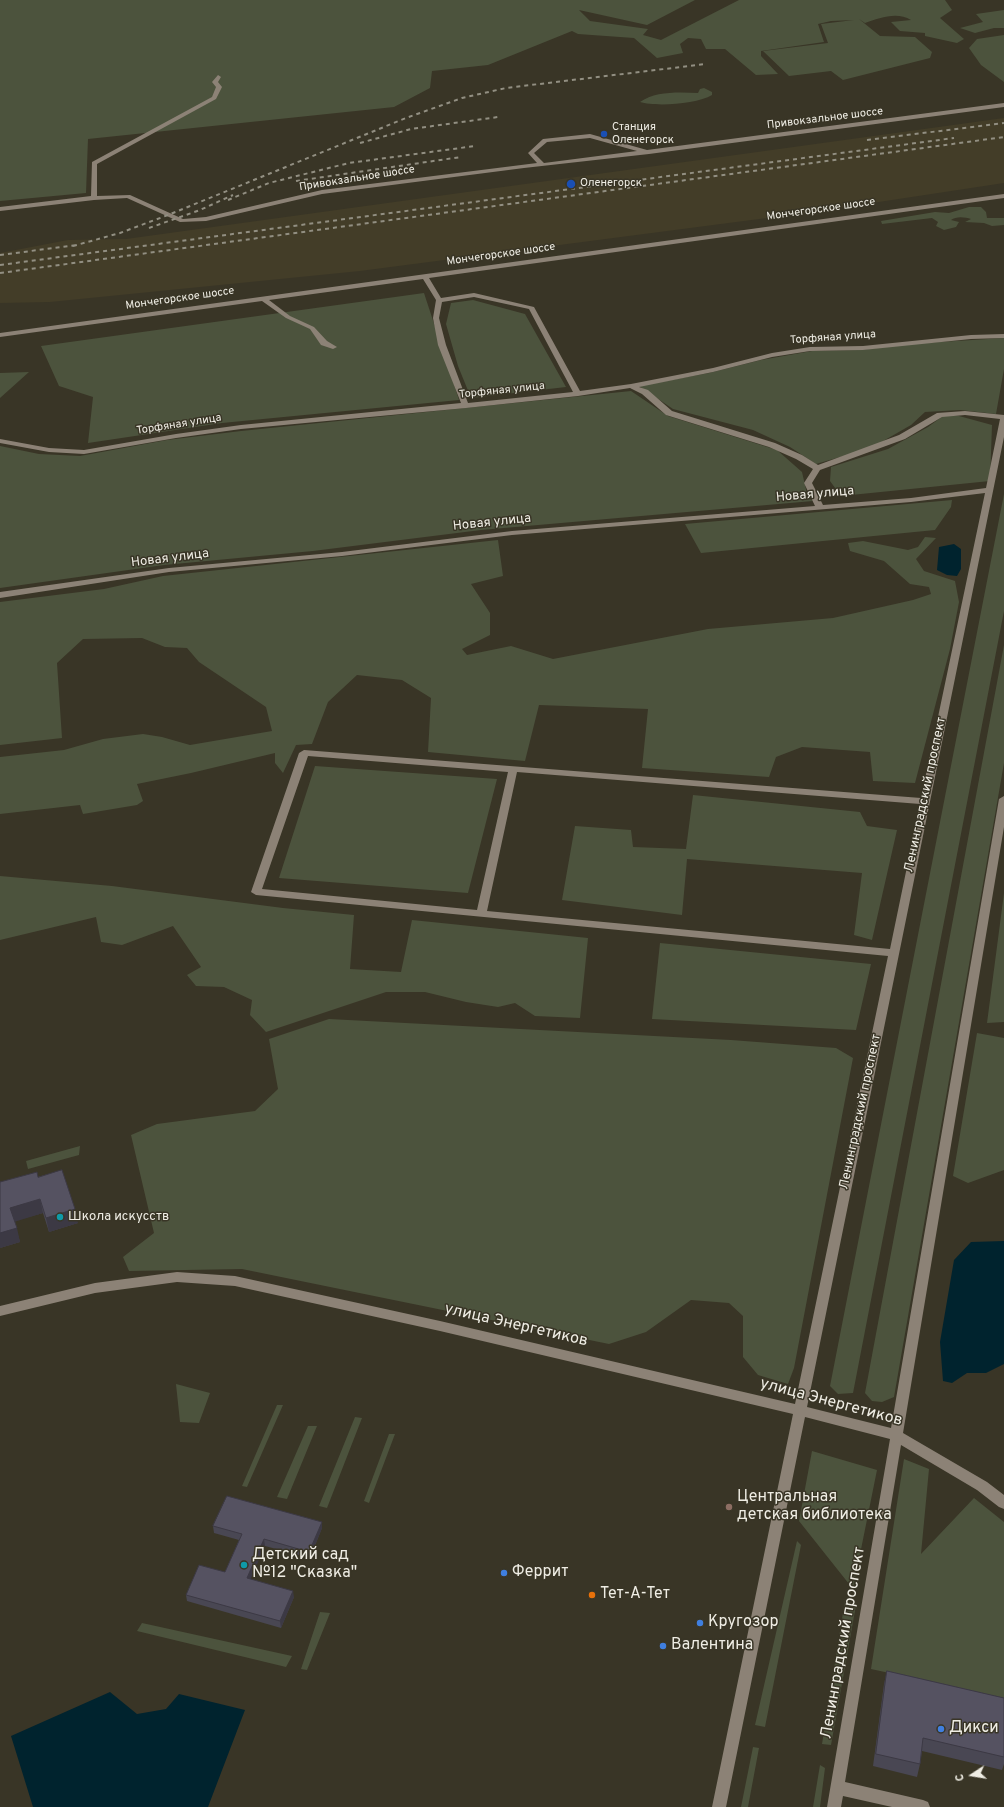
<!DOCTYPE html>
<meta charset="utf-8">
<style>
body{margin:0}
#map{position:relative;width:1004px;height:1807px;overflow:hidden;background:#393526;font-family:Overpass,sans-serif}
canvas{display:block}
.north{position:absolute;left:952px;top:1755px;width:40px;height:40px;-webkit-text-stroke:3px #393526;paint-order:stroke;rotate:258deg;font-size:11px;font-weight:700;line-height:16px;text-align:center;color:#efede4}
.north::after{content:'';display:block;margin:auto;width:14px;height:18px;background:#efede4;clip-path:polygon(50% 0,100% 100%,50% 72%,0 100%)}
</style>
<div id="map">
<canvas width="1004" height="1807"></canvas>
<div class="north">С</div>
</div>
<script>
const ctx = document.querySelector('canvas').getContext('2d');
ctx.lineJoin = 'round';
function fill(path, color) {
  ctx.fillStyle = color;
  ctx.fill(path, 'evenodd');
}
function trace(path, color, width, dash) {
  ctx.strokeStyle = color;
  ctx.lineWidth = width;
  ctx.lineCap = dash ? 'butt' : 'round';
  ctx.setLineDash(dash || []);
  ctx.stroke(path);
}
function label(font, color, halo, rows, align = 'center') {
  ctx.font = font + ' Overpass,sans-serif';
  ctx.lineWidth = 3;
  ctx.setLineDash([]);
  ctx.textBaseline = 'middle';
  ctx.strokeStyle = halo;
  ctx.fillStyle = color;
  for (const [text, x, y, turn = 0] of rows) {
    ctx.save();
    ctx.translate(x, y);
    ctx.rotate((+turn || 0) * Math.PI / 180);
    ctx.textAlign = isNaN(turn) ? turn : align;
    if (halo) ctx.strokeText(text, 0, 0);
    ctx.fillText(text, 0, 0);
    ctx.restore();
  }
}
fill(new Path2D(`
 M1004,118V183L813,212L360,271L50,302L0,303V253L68,240L126,239Z`), '#433d28');
fill(new Path2D(`
 M0,0H695L647,25L579,10L590,21L648,29L643,35L661,40L739,0H945L952,10L940,18L964,39L957,43L925,36V33L900,31L891,22L911,20C897,11 879,18 865,23L859,19L880,36L915,37L932,52L930,58L843,80L831,71L789,76L763,51L828,43L821,24L854,20L831,21L818,24L824,42L761,51V56L778,74L756,75L725,49H706L701,39L688,38L680,44L683,53L657,58L634,38L578,34L572,31L488,65L432,71L430,88L394,107L88,139L86,193L0,201Z
 M1004,10V28H994L975,33L960,28L983,22L976,14Z
 M1004,35V82L981,65L969,48L977,39Z
 M704,88L712,92V95C697,104 656,107 640,102C655,91 679,92 698,93L700,89Z
 M969,207H981L986,212L987,218H1004V225L992,226L984,223L965,222L971,219C965,217 956,216 951,220L959,222L956,227L944,230L936,226L938,222L932,218L882,224L881,221L935,212L949,213Z
 M424,293L459,400L222,423L88,443L93,397L59,386L41,346Z
 M473,300L525,314L566,387L471,398L458,366L446,324L451,303Z
 M1004,338V369L996,414L960,410L925,412L911,425L871,448L816,464L790,447L753,430L673,409L639,386L709,373L761,360L812,351L860,350L908,344Z
 M29,372L0,398V373Z
 M631,391L668,416L777,450L802,472L808,498L813,501L481,530L313,551L164,565L0,588V446L39,454L80,456L167,440L241,431Z
 M943,416H959L992,425L990,481L841,496L830,481L831,467L888,449L928,427Z
 M1004,494V611L853,1393L838,1394L830,1386Z
 M952,500L951,507L935,530L701,553L685,524Z
 M925,537L936,538L916,559L924,571L955,581L959,602L950,649L915,783L873,781L870,752L802,747L776,757L769,777L642,768L648,709L539,705L525,761L428,752L431,698L402,680L357,675L328,702L312,744L296,745L283,773L275,763V753L191,773L137,784L143,801L137,805L83,814L80,805L0,814V757L64,750L103,739L143,734L162,737L190,745L272,731L266,707L199,662L187,648L165,647L142,638L83,639L57,663L62,738L0,745V602L104,589L163,576L498,540L503,576L471,584L490,613V635L462,649L467,655L511,646L553,659L708,629L833,618L913,600L931,594L929,587L910,584L884,561L850,551L848,543L863,541L908,550L918,547Z
 M1004,645V763L894,1397L882,1402L872,1401L865,1393Z
 M315,766L497,779L468,893L279,878Z
 M693,795L860,812L867,826L897,830L872,940L854,935L862,873L687,859L682,915L562,900L575,826L631,830L633,847L686,849Z
 M0,876L112,886L283,908L354,915L350,969L401,972L412,920L588,938L580,1018L535,1016L515,1003L498,1007L466,1002L425,992H386L266,1032L250,1015L252,1000L224,987L196,986L187,975L201,967L173,926L122,945L101,942L96,917L0,940Z
 M1004,893V1022L987,1023Z
 M660,943L871,964L856,1030L652,1019Z
 M329,1019L731,1040L836,1048L853,1058L794,1368L788,1384L758,1375L743,1357V1316L729,1303L691,1300L646,1332L609,1344L242,1269L129,1271L123,1257L154,1233L131,1135L157,1124L255,1111L278,1089L269,1039Z
 M977,1033L1004,1038V1170L968,1183L953,1176Z
 M80,1146L79,1155L28,1169L26,1161Z
 M176,1384L210,1393L199,1423L180,1422Z
 M277,1405H283L247,1487L242,1486Z
 M355,1417L362,1418L327,1508L319,1506Z
 M308,1426H317L287,1499L277,1497Z
 M389,1434H395L369,1503L364,1501Z
 M812,1451L877,1470L853,1589L799,1521Z
 M904,1459L929,1469L921,1554L974,1498L1004,1522V1698L871,1669Z
 M797,1541L801,1545L765,1727L755,1725Z
 M845,1600L856,1605L831,1745L822,1744Z
 M320,1612L330,1613L307,1670L301,1669Z
 M142,1623L292,1656L286,1667L137,1631Z
 M753,1747L759,1748L748,1807H741Z
 M820,1765L825,1768L820,1807H813Z`), '#4c533d');
fill(new Path2D(`
 M954,544L961,549V569L957,576L947,575L937,570L939,547Z
 M1004,1241V1364L986,1373H967L952,1383L943,1381L940,1342L954,1260L971,1242Z
 M110,1692L137,1714L166,1709L179,1694L245,1710L208,1807H33L11,1736Z`), '#00232e');
fill(new Path2D(`
 M218,75L221,77L218,82L222,87L216,99L97,164V196L130,195L183,219L206,217L322,190L537,163L528,153L543,139L590,134L647,150L1004,103V107L649,154L524,168L322,194L206,221L180,222L127,198L94,200L0,211V207L91,196L92,162L212,97L216,87L212,82ZM590,138L637,151L544,163L534,153L547,142Z
 M1004,194V198L429,278L441,298L474,293L534,307L580,391L631,384L713,368L772,353L810,347L863,346L971,335L1004,334V338L971,339L863,350L810,351L772,357L713,372L639,387L648,390L672,411L775,443L802,455L818,465L899,435L937,413L965,411L1004,415V437L807,1407L891,1428L999,799L1004,796V827L903,1433L987,1482L1004,1495V1509L999,1507L977,1490L901,1445L845,1782L923,1800L928,1802L930,1807H892L843,1796L841,1807H827L890,1439L805,1417L726,1807H712L793,1414L440,1331L235,1286L177,1282L95,1293L0,1316V1306L95,1283L177,1272L235,1276L440,1321L795,1404L888,956L256,895L251,892L299,753L304,750L921,798L985,493L911,502L512,535L342,556L169,572L0,598V592L169,568L342,552L512,531L815,506L804,483L813,469L796,459L769,447L666,415L642,394L630,388L578,396L466,408L241,429L176,438L84,454L49,452L0,443V439L49,448L84,450L176,434L241,425L461,403L438,345L433,318L436,300L423,279L269,300L290,316L314,327L327,341L337,347L333,349L321,345L310,329L286,318L262,301L0,337V333ZM474,297L529,309L573,392L468,403L446,345L439,318L442,302ZM965,415L1000,419L986,488L911,498L823,505L812,483L820,470L905,439L942,417ZM308,756L508,772L477,910L262,889ZM517,772L920,804L890,949L487,911Z`), '#8c8276');
trace(new Path2D(`
 M867,140L1004,123
 M360,143L411,129L498,117
 M296,181L461,157
 M228,200L269,183L349,163L475,146
 M149,228L200,210L233,195
 M73,246L120,233L168,215L406,118L462,98L506,88L706,64
 M0,255L77,245
 M0,265L954,138
 M0,273L1004,137`), '#928f82', 2, [4, 4]);
fill(new Path2D(`
 M38,1177L78,1223L49,1232L43,1213L14,1221L20,1242L0,1248Z
 M213,1526L322,1528L310,1558L265,1546L250,1579L294,1597L281,1628L187,1601L186,1595L225,1572L239,1540L214,1533Z
 M887,1671L1004,1698V1764L1002,1770L922,1751L920,1764L917,1777L873,1766L884,1684Z`), '#494753');
fill(new Path2D(`
 M40,1199L43,1213L14,1222L10,1208Z
 M75,1209L78,1223L49,1232L46,1218Z
 M17,1228L20,1242L0,1248V1233Z
 M322,1522V1528L310,1558L309,1552Z
 M264,1539L265,1546L248,1585L247,1578Z
 M293,1591L294,1597L281,1628L280,1621Z`), '#3c3944');
const building = new Path2D(`
 M62,1170L75,1209L46,1218L40,1199L10,1208L17,1228L0,1233V1182L37,1172L38,1177Z
 M227,1496L322,1522L309,1552L264,1539L247,1578L293,1591L280,1621L186,1595L199,1565L225,1572L242,1534L213,1526Z
 M887,1671L1004,1698V1757L923,1738L920,1764L876,1754Z`);
fill(building, '#555261');
trace(building, '#3c3944', 1);
for (const [x, y, r, color] of [
 [604,134,4,"#1a4fb4"],
 [571,184,5,"#1a4fb4"],
 [60,1217,4,"#0f9aa8"],
 [729,1507,4,"#8d6e63"],
 [244,1565,4,"#0f9aa8"],
 [504,1573,4,"#3f7fe0"],
 [592,1595,4,"#e8710a"],
 [700,1623,4,"#3f7fe0"],
 [663,1646,4,"#3f7fe0"],
 [941,1729,4,"#3f7fe0"]
]) {
  const dot = new Path2D();
  dot.arc(x, y, r, 0, 2 * Math.PI);
  ctx.fillStyle = color;
  ctx.fill(dot);
  trace(dot, '#393526', 1.5);
}
label('11px', '#efede4', '#393526', [
 ["Привокзальное шоссе",825,119,-7],
 ["Привокзальное шоссе",357,179,-9],
 ["Мончегорское шоссе",821,210,-8],
 ["Мончегорское шоссе",501,255,-8],
 ["Мончегорское шоссе",180,299,-8],
 ["Торфяная улица",833,338,-4],
 ["Торфяная улица",502,391,-6],
 ["Торфяная улица",179,425,-9]
]);
label('11px', '#efede4', '#393526', [
 ["Станция",612,128],
 ["Оленегорск",612,141],
 ["Оленегорск",580,184]
], 'left');
label('13px', '#efede4', '#393526', [
 ["Новая улица",815,495,-5],
 ["Новая улица",492,523,-6],
 ["Новая улица",170,559,-7],
 ["Ленинградский проспект",926,795,-78],
 ["Ленинградский проспект",861,1112,-78]
]);
label('13px', '#efede4', '#393526', [
 ["Школа искусств",68,1217]
], 'left');
label('16px', '#efede4', '#393526', [
 ["улица Энергетиков",516,1326,13],
 ["улица Энергетиков",831,1403,15],
 ["Ленинградский проспект",844,1643,-80]
]);
label('16px', '#efede4', '#393526', [
 ["Центральная",737,1498],
 ["детская библиотека",737,1516],
 ["Детский сад",252,1556],
 ["№12 \"Сказка\"",252,1574],
 ["Феррит",512,1573],
 ["Тет-А-Тет",600,1595],
 ["Кругозор",708,1623],
 ["Валентина",671,1646],
 ["Дикси",949,1729]
], 'left');
</script>
